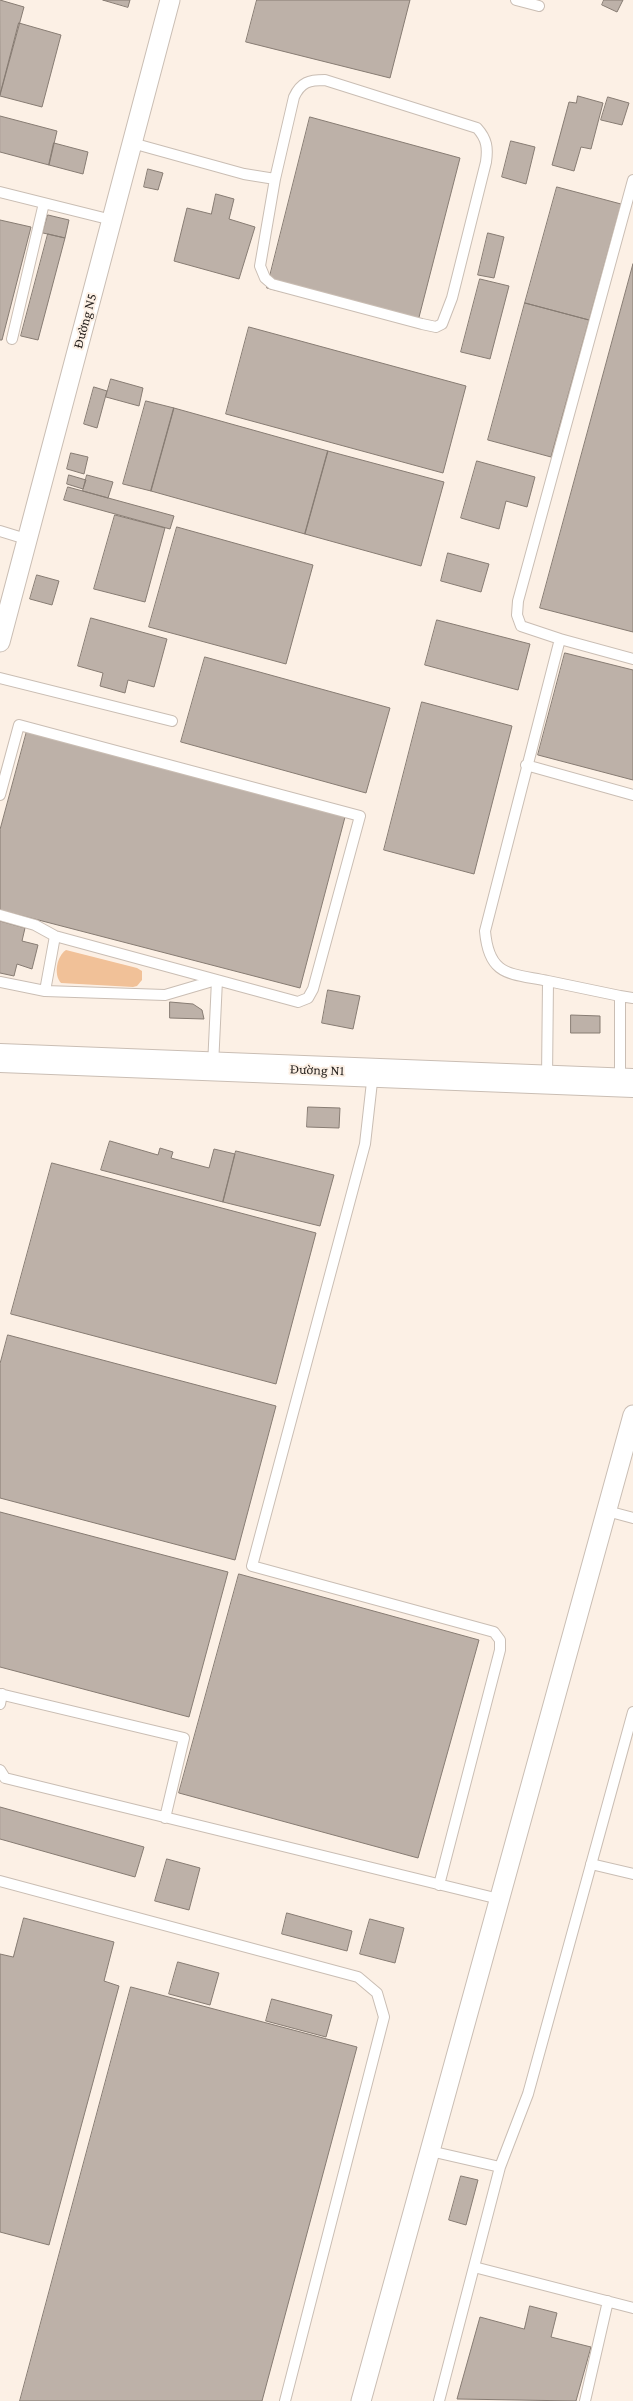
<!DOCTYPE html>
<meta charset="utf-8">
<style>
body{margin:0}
canvas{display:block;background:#fcf0e5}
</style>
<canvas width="633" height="2401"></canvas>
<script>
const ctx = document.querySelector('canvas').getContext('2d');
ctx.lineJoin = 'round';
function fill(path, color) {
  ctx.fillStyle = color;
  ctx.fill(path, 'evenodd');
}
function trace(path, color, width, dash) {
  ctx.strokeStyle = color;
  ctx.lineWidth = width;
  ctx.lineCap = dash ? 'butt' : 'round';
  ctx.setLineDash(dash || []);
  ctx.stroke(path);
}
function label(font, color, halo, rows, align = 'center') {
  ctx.font = font + ' "Crimson Pro",serif';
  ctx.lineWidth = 4;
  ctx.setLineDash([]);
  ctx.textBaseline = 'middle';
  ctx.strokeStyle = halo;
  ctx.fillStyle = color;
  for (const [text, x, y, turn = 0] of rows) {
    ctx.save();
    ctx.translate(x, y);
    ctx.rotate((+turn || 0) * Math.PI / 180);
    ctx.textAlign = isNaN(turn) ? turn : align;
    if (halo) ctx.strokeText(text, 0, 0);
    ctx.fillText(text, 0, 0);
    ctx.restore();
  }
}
fill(new Path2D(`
 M66,950L137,968L142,971V980L137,986L133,987L61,983C53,974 57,956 66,950Z`), '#f1c198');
const building = new Path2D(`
 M0,0L24,7L0,95Z
 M103,0H130L128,7Z
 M257,0H410L390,78L246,42Z
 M604,0H623L617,12L602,5Z
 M19,23L61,35L42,107L0,96Z
 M578,96L603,103L591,149L581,147L574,171L552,165L569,102L576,103Z
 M608,97L629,103L622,125L601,120Z
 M0,116L57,131L49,165L0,152Z
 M310,117L460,158L417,325L267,288Z
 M511,141L535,147L526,184L502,177Z
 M54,143L88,152L83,174L49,165Z
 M148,169L163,173L158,190L144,187Z
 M557,187L621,204L589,320L525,303Z
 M216,194L234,199L229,219L255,227L239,279L174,261L187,208L211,214Z
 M48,215L69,220L65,238L43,233Z
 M0,220L31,227L2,340H0Z
 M488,233L504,237L494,278L478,275Z
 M48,234L65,238L38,340L21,336Z
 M633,264V632L540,608Z
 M480,279L509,286L490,359L461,352Z
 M525,303L589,320L551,457L488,440Z
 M249,327L466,386L443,473L226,414Z
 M111,379L143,388L139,406L106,397Z
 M94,387L107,391L97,428L84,424Z
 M146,401L174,408L151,491L123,484Z
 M174,408L328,451L305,534L151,491Z
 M328,451L444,482L421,566L305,534Z
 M71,453L88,457L84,474L67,469Z
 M477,461L535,477L527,507L506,501L499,529L461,518Z
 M69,475L86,480L83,489L67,484Z
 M87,475L113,482L108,498L83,491Z
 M68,487L174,516L170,529L64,500Z
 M115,515L165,528L145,602L94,589Z
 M177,527L313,565L286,664L149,627Z
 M448,553L489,564L481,592L441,581Z
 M37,575L59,581L52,605L30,599Z
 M91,618L167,639L154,687L128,680L125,693L100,686L103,673L78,666Z
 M437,620L530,644L518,690L425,665Z
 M565,653L633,670V780L538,755Z
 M205,657L390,708L366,793L181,742Z
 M422,702L512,726L474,874L384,850Z
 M27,731L345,817L300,988L0,910V830Z
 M0,921L25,928L22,941L38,945L32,969L17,964L14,976L0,973Z
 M328,990L360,996L353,1029L322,1023Z
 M170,1002L193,1004L202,1010L204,1019L170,1018Z
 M571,1015L600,1016V1033H571Z
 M308,1107L340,1108L339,1128L307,1127Z
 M110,1141L158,1155L160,1148L173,1152L171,1158L209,1168L214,1149L235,1154L223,1202L101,1170Z
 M236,1151L334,1175L320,1226L223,1202Z
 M52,1163L316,1233L276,1384L11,1314Z
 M8,1335L276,1406L235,1560L0,1498V1364Z
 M0,1512L228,1572L189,1717L0,1667Z
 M239,1574L479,1640L418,1858L179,1793Z
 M0,1807L144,1847L135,1877L0,1839Z
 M167,1859L200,1868L189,1910L155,1901Z
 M287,1913L352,1931L347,1951L282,1934Z
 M24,1918L114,1942L104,1981L119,1986L49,2245L0,2232V1954L13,1957Z
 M370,1919L404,1928L395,1963L360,1954Z
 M178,1962L219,1973L210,2005L169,1994Z
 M131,1987L357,2047L262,2401H20Z
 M272,1999L332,2015L326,2037L266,2021Z
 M461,2176L478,2180L466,2225L449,2220Z
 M530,2306L557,2313L551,2337L591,2347L576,2401L457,2399L480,2317L524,2329Z`);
fill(building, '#bdb1a8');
trace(building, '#877c73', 1);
const lane = new Path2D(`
 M516,0L539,6
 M132,143L244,174L275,179L294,97C301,82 309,80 325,80L477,128C487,139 488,148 486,162L452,298L442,324L436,327L422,324L272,284L265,278L260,266L275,179
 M0,192L112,220
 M12,339L44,203
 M0,531L26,539
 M560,639L633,659
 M0,678L172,721
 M526,765L633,795
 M0,795L19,725L360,816L313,989L308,998L298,1002L55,936L35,925L0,915
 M548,981L620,996V1081
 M0,982L45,991L165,995L216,980
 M45,991L55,936
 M620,996L633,998
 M213,1066L217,980
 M373,1073L365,1144L252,1566L494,1632L500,1640V1650L439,1885
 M547,1079L548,981C510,973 489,977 485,931L560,639L521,626L517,615L518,601L633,180
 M607,1511L633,1518
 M0,1694L184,1738L165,1818
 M0,1704L2,1694
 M0,1770L5,1778L499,1899
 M591,1864L633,1874
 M0,1881L358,1977L377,1993L384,2017L285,2401
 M430,2151L500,2167
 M474,2267L633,2308
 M439,2401L500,2167L528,2094L633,1712
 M585,2401L608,2301`);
const street = new Path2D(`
 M0,642L170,0
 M361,2401L633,1415`);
const secondary = new Path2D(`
 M0,1058L633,1083`);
trace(lane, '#cabeb4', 12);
trace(street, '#cabeb4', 21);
trace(secondary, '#cabeb4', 30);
trace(lane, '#fff', 10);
trace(street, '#fff', 19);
trace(secondary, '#fff', 28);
label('14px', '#282320', '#fcf0e5', [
 ["Đường N5",85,321,-75],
 ["Đường N1",317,1070,2]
]);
</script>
